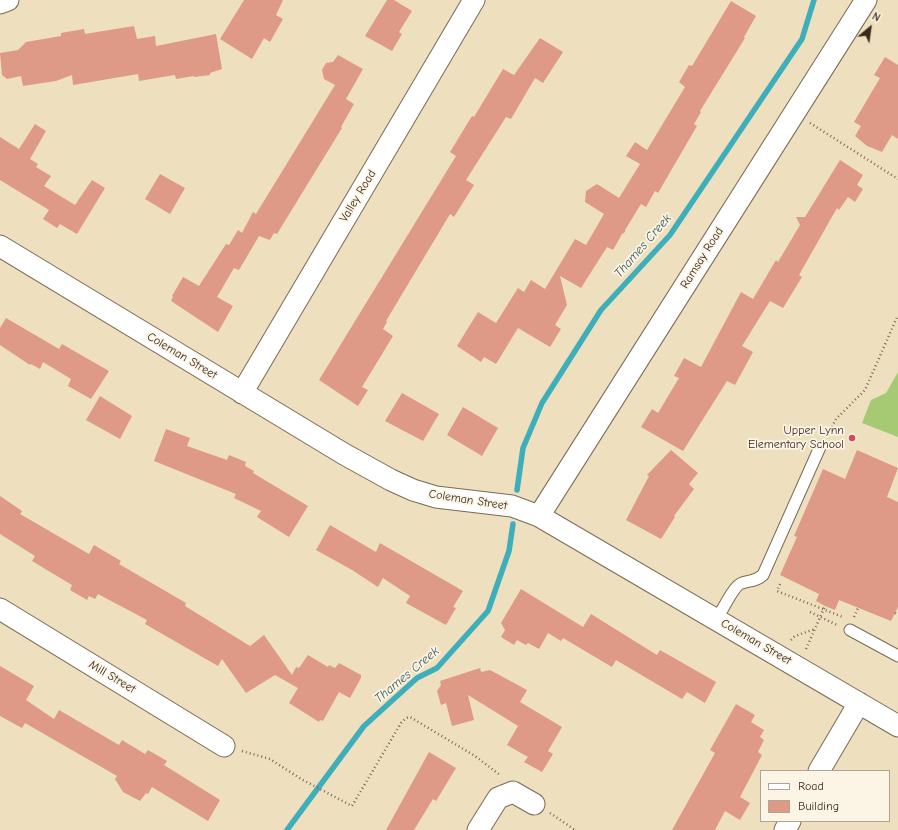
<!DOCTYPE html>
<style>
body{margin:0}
#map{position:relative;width:898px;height:830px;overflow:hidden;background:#eee0be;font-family:"Comic Neue",sans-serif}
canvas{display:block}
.legend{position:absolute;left:760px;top:770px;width:130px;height:52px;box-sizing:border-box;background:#fcf5e5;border:1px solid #afa495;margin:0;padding:5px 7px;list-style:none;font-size:12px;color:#3b2a1e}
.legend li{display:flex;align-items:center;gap:8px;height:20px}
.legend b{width:20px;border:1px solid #afa495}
.north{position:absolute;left:850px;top:8px;width:40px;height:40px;-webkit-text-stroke:3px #fcf5e5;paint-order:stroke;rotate:29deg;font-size:11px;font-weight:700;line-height:16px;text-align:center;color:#3b2a1e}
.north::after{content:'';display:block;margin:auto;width:14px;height:18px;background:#3b2a1e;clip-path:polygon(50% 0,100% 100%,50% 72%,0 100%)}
</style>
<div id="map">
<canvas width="898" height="830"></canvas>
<ul class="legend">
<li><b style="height:5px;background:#fff"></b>Road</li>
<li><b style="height:11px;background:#de9987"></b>Building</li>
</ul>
<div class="north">N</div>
</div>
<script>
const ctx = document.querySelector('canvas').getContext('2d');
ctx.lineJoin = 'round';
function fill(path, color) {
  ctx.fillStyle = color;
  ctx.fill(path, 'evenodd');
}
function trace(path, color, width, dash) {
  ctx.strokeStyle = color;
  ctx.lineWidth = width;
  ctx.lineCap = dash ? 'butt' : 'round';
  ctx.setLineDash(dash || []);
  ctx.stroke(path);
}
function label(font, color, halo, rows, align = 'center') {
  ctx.font = font + ' "Comic Neue",sans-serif';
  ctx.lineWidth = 3.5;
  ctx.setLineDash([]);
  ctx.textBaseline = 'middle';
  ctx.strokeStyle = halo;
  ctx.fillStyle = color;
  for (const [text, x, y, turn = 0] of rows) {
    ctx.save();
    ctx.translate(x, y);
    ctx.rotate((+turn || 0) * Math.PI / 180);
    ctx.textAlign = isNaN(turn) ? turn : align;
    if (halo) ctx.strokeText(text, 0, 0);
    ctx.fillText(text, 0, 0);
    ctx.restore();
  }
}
fill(new Path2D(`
 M898,372V437L862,423L871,400L886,393Z`), '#a6ca73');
trace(new Path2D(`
 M517,490L523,448L542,403L601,310L670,235L802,39L814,0
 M287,830L364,726L417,678L437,668L488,611L509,551L513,524`), '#3faebb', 5.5);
fill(new Path2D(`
 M244,0H283L276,15L283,19L270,42L264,38L252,59L220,39Z
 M387,0H394L412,11L399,32L402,34L392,51L365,36Z
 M731,1L756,16L744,37L745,38L700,111L701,112L694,124L697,126L658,193L655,191L646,207L641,204L625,230V232L622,234L613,250L607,247L581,288L560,276L567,305L555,325L561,329L550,347L518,328L496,364L484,357L481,362L457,346L478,312L496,323L518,288L524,292L531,280L545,289L575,239L586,245L604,214L585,202L586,191L597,184L619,198L640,164L626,156L635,142L647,150L685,87L679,82L689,65L692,66Z
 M134,26L137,39L155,36L156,46L216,34L222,69L210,73V75L194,77V76L176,79L175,75L139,81L138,74L73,85L72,75L56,81L23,86L21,76L7,79L2,75L0,53L18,50L26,42L61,36V33L84,29L85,34Z
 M540,38L563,52L543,83L535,78L511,119L506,117L466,180L474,185L454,217L450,214L386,321L387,322L383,329L393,336L362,387L368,390L358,406L319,380L456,156L450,152L472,116L474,117L503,69L514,75Z
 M338,55L363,69L346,99L354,104L341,127L342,128L277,234L274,233L270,240L259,236L239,270L234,268L217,297L233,306L218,332L171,301L173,297L172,296L183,277L199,286L226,244L229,245L238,230L242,233L253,212L256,214L335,85L324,79L322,70L326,63L333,62Z
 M885,57L898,65V139L892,135L882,152L867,146L855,136L861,126L854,122L880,78L874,75Z
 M35,124L46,131L30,159L38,164L36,167L51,176L44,186L75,205L92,180L105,188L77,234L60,224L57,228L43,219L49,210L0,180V137L19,149Z
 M840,160L863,175L857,185L863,189L855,202L848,197L839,210L837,208L799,275L802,277L783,308L770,301L742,346L753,352L735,385L727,381L683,451L641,427L652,409L658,413L679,378L674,376L684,358L701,367L741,292L753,299L776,260L778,262L800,225L796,217H805Z
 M160,174L185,188L170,214L145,199Z
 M6,318L59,349L62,344L109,371L91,399L68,386L71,379L43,362L40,369L31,364L30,365L0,345V328Z
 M402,393L439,414L423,441L385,421Z
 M100,396L132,416L120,439L86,420Z
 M463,407L498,428L482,456L447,435Z
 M166,429L190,438L187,446L227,460L229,455L246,462L245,466L254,471L253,473L308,506L289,537L257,517L261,511L234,498L236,494L154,461Z
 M671,450L698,473L689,484L694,489L674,516L675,517L661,539L626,520L649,476L647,475Z
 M857,450L898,468L887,497L898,502V607L891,621L839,600L835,610L825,606L816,601L819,594L780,575L797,537L794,536L823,469L845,479Z
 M0,496L22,511L20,514L89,554L94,545L121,561L119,564L186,603L185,606L250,646L264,635L292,675L296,667L299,668L308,655L328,667L329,665L335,668L339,663L361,675V678L350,698L339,692L323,721L320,720L319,722L289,703L298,688L275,675L246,693L222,659L218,666L145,624L147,620L98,594L95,599L89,596L87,600L70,590L72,585L32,561L35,556L0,534Z
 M330,525L376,552L380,543L463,591L453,607L456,608L446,625L406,603L410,596L383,578L378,587L352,570L316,550Z
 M521,589L583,627L591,614L657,655L660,650L716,682L705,703L687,692L682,699L616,660L612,667L563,638L561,641L548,633L539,649L528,643L526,645L517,640L514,645L501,637L505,630L501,623Z
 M0,666L34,686L26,700L54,719L59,710L119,745L122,740L145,754L148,750L167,761L164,765L220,800L208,821L152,787L148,794L146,793L140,801L123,792L115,779L117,776L25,723L22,728L0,716Z
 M480,668L481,672L490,670L527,690L520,702L562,727L548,751L553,754L542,772L524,762L528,757L507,745L518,726L468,695L474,720L452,726L446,703L441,705L437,691L441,685L440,681Z
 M736,704L755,715L751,722L764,730L760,737L764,740L758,752L762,755L740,797L750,803L740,820L725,811L715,830H672L715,753L710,750Z
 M429,752L456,768L436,801L433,799L414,830H386Z`), '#de9987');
const lane = new Path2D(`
 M717,619C722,611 734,585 742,583C751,580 755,582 763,575L820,447
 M850,630L898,656`);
const street = new Path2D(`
 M0,3L8,0
 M0,246L344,454L391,480L413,490L436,497L512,506L539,516L898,726
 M242,393L474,0
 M539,516L866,0
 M0,609L224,746
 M819,771L859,703
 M478,830L498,798L513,792L534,804
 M785,830L790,821`);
trace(lane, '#7a6a56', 13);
trace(street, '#7a6a56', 23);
trace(new Path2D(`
 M810,123L898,179
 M828,434L836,419L865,390L898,315
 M780,584L777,591L843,617
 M810,612L837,625
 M895,613L898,615
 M854,617L858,608
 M791,640L795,636L815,629
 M806,649L825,606
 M242,751L270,759L301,779L352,806L401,723L406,718L410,717L475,756L500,775
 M550,813L575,830`), '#7a6a56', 2.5, [1, 3]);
trace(lane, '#fff', 11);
trace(street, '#fff', 21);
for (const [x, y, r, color] of [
 [852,438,4,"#d1495b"]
]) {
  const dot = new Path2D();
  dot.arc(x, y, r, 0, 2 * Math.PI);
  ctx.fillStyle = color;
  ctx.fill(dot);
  trace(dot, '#fcf5e5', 1.5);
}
label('12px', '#3b2a1e', '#fcf5e5', [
 ["Valley Road",358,196,-59],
 ["Ramsay Road",702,258,-58],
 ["Coleman Street",182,356,31],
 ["Coleman Street",468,500,9],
 ["Coleman Street",756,642,30],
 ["Mill Street",112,677,31]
]);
label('12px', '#3b2a1e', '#fcf5e5', [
 ["Upper Lynn",844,431],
 ["Elementary School",844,445]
], 'right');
label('italic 13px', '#3c5855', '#fcf5e5', [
 ["Thames Creek",643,246,-49],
 ["Thames Creek",407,675,-40]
]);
</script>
